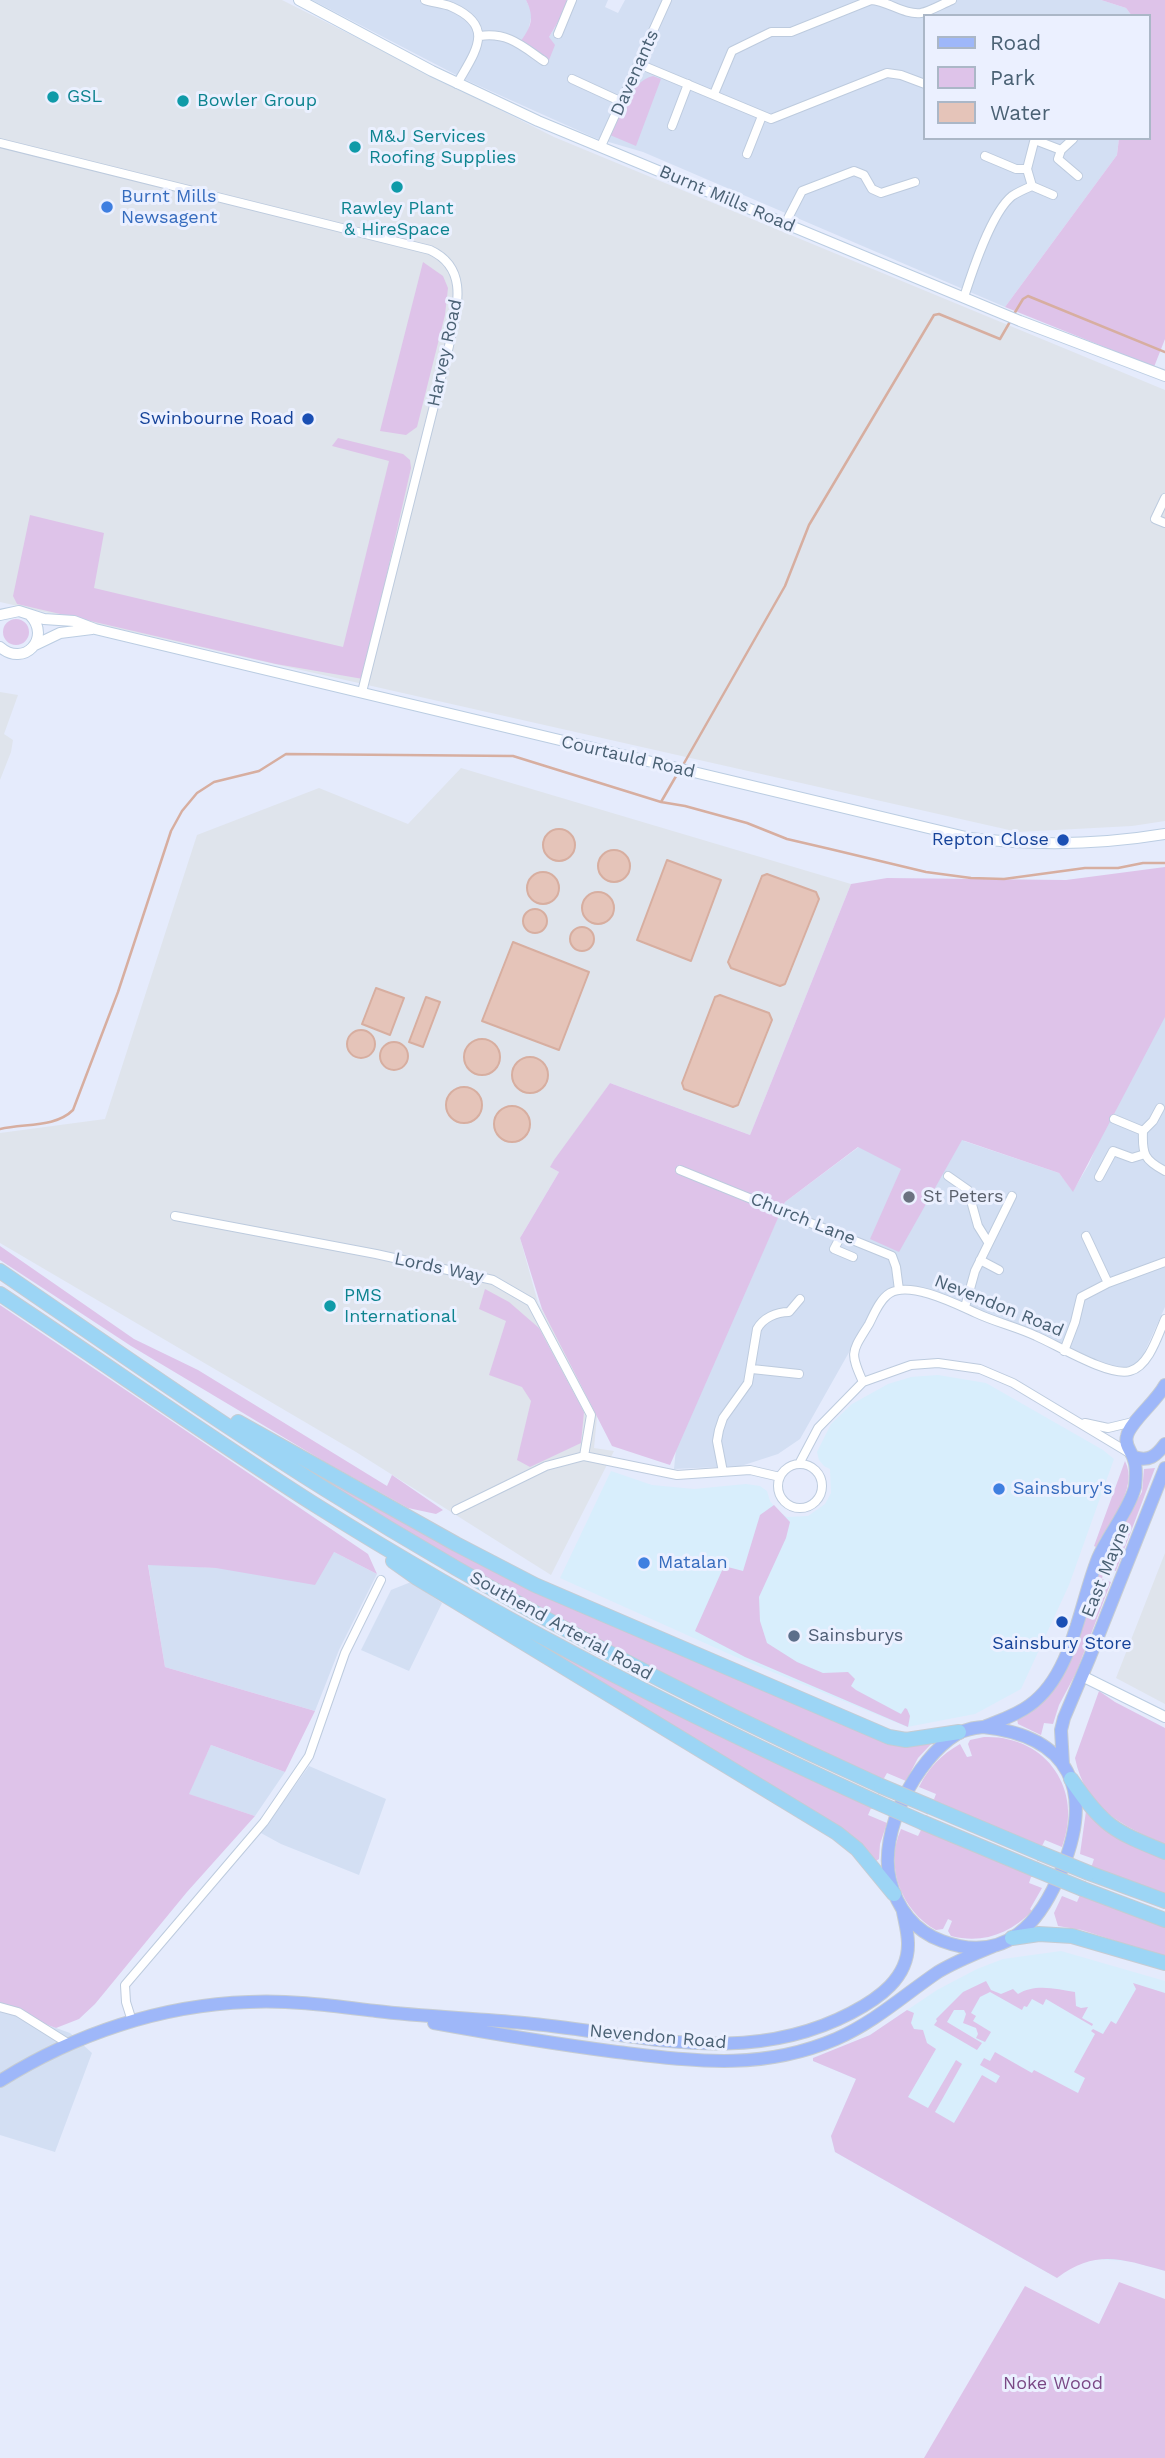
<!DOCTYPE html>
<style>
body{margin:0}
#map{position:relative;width:1165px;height:2458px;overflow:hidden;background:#e5ebfc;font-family:"Work Sans",sans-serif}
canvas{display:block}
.legend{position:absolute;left:923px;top:14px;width:228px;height:126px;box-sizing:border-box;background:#ebf0ff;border:2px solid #abb7c7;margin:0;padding:9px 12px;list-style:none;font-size:21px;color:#4a6174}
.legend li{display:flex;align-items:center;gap:14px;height:35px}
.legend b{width:35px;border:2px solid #abb7c7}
</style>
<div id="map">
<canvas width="1165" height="2458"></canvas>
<ul class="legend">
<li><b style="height:9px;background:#9eb7f9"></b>Road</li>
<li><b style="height:19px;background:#dec3e9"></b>Park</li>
<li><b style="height:19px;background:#e5c4b9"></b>Water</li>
</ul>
</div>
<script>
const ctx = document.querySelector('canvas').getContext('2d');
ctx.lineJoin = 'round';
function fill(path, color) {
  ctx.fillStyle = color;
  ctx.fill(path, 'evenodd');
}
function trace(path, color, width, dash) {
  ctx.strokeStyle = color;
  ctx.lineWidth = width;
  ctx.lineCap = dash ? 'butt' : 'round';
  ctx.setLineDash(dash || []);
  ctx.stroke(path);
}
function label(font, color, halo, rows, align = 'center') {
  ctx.font = font + ' "Work Sans",sans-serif';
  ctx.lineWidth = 6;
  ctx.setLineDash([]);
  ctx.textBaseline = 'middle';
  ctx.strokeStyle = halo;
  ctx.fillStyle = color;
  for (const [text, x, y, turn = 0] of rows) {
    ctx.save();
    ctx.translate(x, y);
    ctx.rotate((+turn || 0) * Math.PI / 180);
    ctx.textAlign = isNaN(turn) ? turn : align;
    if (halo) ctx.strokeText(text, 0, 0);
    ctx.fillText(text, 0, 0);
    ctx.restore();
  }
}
fill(new Path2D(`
 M312,0H526L532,13L528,32L549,37L564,12L567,0H608L605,7L618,13L625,0H1101L1126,8L1132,16H925V138H1119L1117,155L1005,307L643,152L595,138L466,80Z
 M1165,1013V1307L1141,1360L1135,1366L1116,1368L929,1294L886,1291L865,1324L800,1439L778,1454L741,1466L674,1469L677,1438L785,1202L939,1087L980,1107L964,1141L1059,1173L1073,1191L1089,1164L1110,1113Z
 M334,1552L377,1574L339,1650L315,1711L165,1667L148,1564L216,1568Z
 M411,1582L442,1603L409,1671L361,1650L391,1590Z
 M211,1745L285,1772L255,1816L188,1794Z
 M309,1766L386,1799L359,1875L281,1844L261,1833Z
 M0,2008L70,2033L92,2053L55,2152L0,2135Z`), '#d3dff3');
fill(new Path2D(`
 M938,1375L986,1383L1103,1450L1114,1459L1069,1585L1021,1689L975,1714L907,1727L736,1657L560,1578L611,1471L652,1485L694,1489L746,1484L760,1486L767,1491L770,1501L777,1510L787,1517L808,1516L825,1504L831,1493L830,1469L824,1466L819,1460L817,1452L831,1424L852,1404L888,1384L911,1377Z
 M1061,1951L1165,1981V2271L1129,2261L1091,2259L1074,2265L1057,2278L835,2152L831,2136L856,2079L813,2061V2059L870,2035L937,1990L977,1969L1003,1959Z`), '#d8eefc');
fill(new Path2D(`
 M0,0H282L554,137L1165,390V821L1132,826L1018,832L0,602Z
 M0,692L18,695L4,734L13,740L11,752L0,780Z
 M461,768L851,884L750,1135L610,1083L551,1167L559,1172L520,1238L538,1303L598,1406L594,1448L614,1451L551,1575L356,1452L0,1243V1133L105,1119L197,835L319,788L408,824Z
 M1165,1553V1704L1116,1678Z`), '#dfe4ec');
fill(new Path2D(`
 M526,0H567L564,12L549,37L555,45L547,65L517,46C530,29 536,20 526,0Z
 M1101,0H1165V339L1154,367L1005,307L1117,155L1119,138H1149V16H1132L1126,8Z
 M653,76L661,79L636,146L610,135C620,116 630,81 653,76Z
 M423,262L443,276L448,288L445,315L417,427L406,435L380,431Z
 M338,438L403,454L410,460L411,468L363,679L276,664L17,604L13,596L30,515L104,533L94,588L343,647L389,461L332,446Z
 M3 632a13 13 0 1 1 26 0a13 13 0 1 1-26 0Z
 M1165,867V1017L1073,1192L1059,1173L962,1140L899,1252L870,1239L901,1169L858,1147L785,1202L670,1465L612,1446L542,1309L520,1238L559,1172L550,1167L554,1160L610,1083L750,1135L851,884L887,878L1066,880Z
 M0,1246L134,1339L198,1370L387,1486L392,1475L443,1510L436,1514L408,1508L325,1462L131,1346L0,1260Z
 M485,1289L509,1302L539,1328L584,1412L581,1443L530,1467L517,1460L531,1401L522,1387L489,1375L506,1321L479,1309Z
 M0,1305L368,1554L377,1574L334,1552L315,1585L216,1568L148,1565L165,1667L315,1711L285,1772L211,1745L189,1794L255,1816L187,1892L95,2004L79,2019L56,2028L0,2008Z
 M1125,1461C1139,1488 1109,1522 1096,1547L1094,1546Z
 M1155,1468L1116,1571H1114L1117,1554L1108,1550L1142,1492L1144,1469Z
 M317,1473L454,1549L883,1740L933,1742L918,1758L906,1781L887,1773L883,1780L706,1697L507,1591L315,1477Z
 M774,1505L790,1522L786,1538L759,1597L760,1621L767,1643L797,1662L823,1673L848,1672L855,1679L851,1686L856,1690L901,1714L905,1708L907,1709L910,1716L908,1727L745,1657L695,1631L724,1566L743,1571L760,1515Z
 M1103,1561L1105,1562L1102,1579L1111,1582L1076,1673L1059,1705L1053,1724L1044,1723L1041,1735L1018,1724L1017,1719L1050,1693L1066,1671Z
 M548,1648L594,1672L872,1806L868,1815L887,1823L880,1844L879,1859L876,1861L861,1845L547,1649Z
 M1099,1691L1115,1702L1165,1728V1844C1122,1826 1085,1808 1075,1758Z
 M984,1737C1046,1735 1084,1789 1062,1847L1045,1840L1041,1848L933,1802L936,1794L919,1787C929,1767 941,1755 960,1744L967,1757L972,1756L968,1744L970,1740Z
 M1086,1811L1165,1858V1896L1091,1868L1094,1859L1080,1854Z
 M922,1828L1032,1874L1029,1883L1042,1888L1030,1909L1032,1911C1010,1934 982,1944 951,1936L948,1931L952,1921L948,1919L943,1929L936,1930C902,1911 884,1867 901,1829L918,1836Z
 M1081,1893L1165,1925V1957L1082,1930L1058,1926L1054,1913L1062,1896L1077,1902Z
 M986,1981L991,1990L1001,1994L1013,1989L1018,1994C1035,1983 1057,1989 1075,1992L1076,2006L1081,2008L1088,2007L1082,2018L1093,2024L1092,2026L1046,1999L1043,2005L1032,1999L1027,2007L1024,2006L1022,2010L990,1992L980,1997L971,2013L976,2016L973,2021L991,2032L985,2042L976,2038L978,2034L976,2028L963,2023L966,2014L964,2010H954L947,2022L982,2043L977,2050L934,2025L937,2021L936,2019L963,1992Z
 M1133,1983L1165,1993V2271C1121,2259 1096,2249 1057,2278L835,2152L831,2136L856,2079L813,2061V2058L870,2035L907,2010L914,2013L911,2023L914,2029L923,2030L927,2043L936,2049L908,2097L928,2108L956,2060L962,2064L935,2112L954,2123L982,2075L996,2083L1000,2076L980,2065L984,2058L990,2061L995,2052L1032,2073L1034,2070L1078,2093L1085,2078L1074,2072L1095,2034L1091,2031L1093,2029L1103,2034L1111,2021L1116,2024L1136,1989Z
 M1119,2282L1165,2299V2458H924L1025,2286L1099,2324Z`), '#dec3e9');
const water = new Path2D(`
 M543 845a16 16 0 1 1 32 0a16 16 0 1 1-32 0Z
 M598 866a16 16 0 1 1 32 0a16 16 0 1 1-32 0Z
 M667,860L721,880L691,961L637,940Z
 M527 888a16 16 0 1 1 32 0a16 16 0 1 1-32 0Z
 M767,874L816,892L819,899L785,984L780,986L731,968L728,962L762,876Z
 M582 908a16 16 0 1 1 32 0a16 16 0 1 1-32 0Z
 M523 921a12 12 0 1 1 24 0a12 12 0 1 1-24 0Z
 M570 939a12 12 0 1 1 24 0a12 12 0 1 1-24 0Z
 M513,942L589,972L559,1050L482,1021Z
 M376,988L404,998L390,1035L362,1024Z
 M720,995L769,1013L772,1020L738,1105L733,1107L684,1089L682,1083L715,997Z
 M426,997L440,1002L423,1047L409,1042Z
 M347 1044a14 14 0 1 1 28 0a14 14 0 1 1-28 0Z
 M464 1057a18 18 0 1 1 36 0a18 18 0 1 1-36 0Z
 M380 1056a14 14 0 1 1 28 0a14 14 0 1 1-28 0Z
 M512 1075a18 18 0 1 1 36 0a18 18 0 1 1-36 0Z
 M446 1105a18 18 0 1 1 36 0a18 18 0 1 1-36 0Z
 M494 1124a18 18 0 1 1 36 0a18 18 0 1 1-36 0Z`);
fill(water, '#e5c4b9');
trace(water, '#d7aea0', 2);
trace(new Path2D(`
 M1014,314L1023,299L1028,296L1165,352
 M683,765L785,586L809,525L934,315L939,314L1000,339L1011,320
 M679,771L661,802L685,806L747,823L787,839L830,849L926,872L971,878L1004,879L1085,868H1118L1143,863H1165
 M0,1129C24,1123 55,1128 73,1110L118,992L171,831L182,811L197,793L214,782L259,771L286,754L513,756L661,802`), '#d7aea0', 2.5);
const street = new Path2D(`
 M425,0C433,3 443,3 452,7C497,27 474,53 457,84
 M558,34L572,0
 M480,36C508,32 522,46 544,61
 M639,64L771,119L887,73L901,75L925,84
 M572,79L622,102
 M714,94L732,51L771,32H791L871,0C888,1 904,15 921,13C931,11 942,4 952,0
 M672,126L688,84
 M1035,140L1061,150L1058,159L1078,176
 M0,143L430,250C471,269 456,310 449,346L362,692
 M601,146L667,0
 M1061,150L1073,139
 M747,154L762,116
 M985,156L1016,169H1027
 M1032,186L1053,195
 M785,224L802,191L854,171L864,175L872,189L881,193L915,182
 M964,297C972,272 991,213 1012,196C1018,192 1025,189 1032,186L1027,169L1035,138
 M1165,498L1155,519L1165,523
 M1160,1108L1153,1121L1143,1131C1142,1154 1144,1160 1165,1171
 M1114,1119L1143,1131
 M680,1170L892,1256L896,1267L899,1290
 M948,1176L968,1190L978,1226L988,1242
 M1099,1177L1113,1151L1132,1158L1145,1154
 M175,1216L376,1254L493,1280L531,1302L591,1415L584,1456
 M842,1234L834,1249L853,1257
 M980,1260L999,1270
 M1108,1283L1165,1262
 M965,1307L975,1271L1012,1196
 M1064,1351L1075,1322L1081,1297L1108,1283L1086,1236
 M752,1369L799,1374
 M863,1382C849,1351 852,1352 869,1324C874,1314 880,1299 890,1293C911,1281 956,1304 976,1313C995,1322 1017,1327 1036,1336C1057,1345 1109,1377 1130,1371C1149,1366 1158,1335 1165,1319
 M1085,1423L1108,1428L1133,1422
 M799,1464L818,1428L863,1382L911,1365L938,1363L980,1369L1013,1383L1131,1454
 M778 1486a22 22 0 1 1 44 0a22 22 0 1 1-44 0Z
 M723,1472L717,1441L719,1430L723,1418L748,1383L757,1329C763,1318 776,1312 789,1312L800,1299
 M456,1510L546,1466L584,1456L677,1475L750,1470L780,1477
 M0,2007L18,2012L69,2044
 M132,2021L126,2002L125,1985L264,1822L309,1756L345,1653L381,1580`);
const secondary = new Path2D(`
 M299,0L432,71L538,121L1020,321L1165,376
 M0,615L19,611L44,619L74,621L95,629L970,838C1036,846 1099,845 1165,834
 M35,645L60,633L92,629
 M0,647C24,668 52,638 30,615
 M1082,1676L1165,1717`);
const primary = new Path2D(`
 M1134,1457C1149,1462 1156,1456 1165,1444
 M986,1726C1001,1720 1017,1715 1030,1705C1073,1674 1079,1605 1098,1558C1108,1535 1129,1510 1135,1487C1136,1478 1137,1468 1134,1460C1132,1451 1124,1446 1127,1436C1130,1422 1156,1402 1165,1385
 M983,1727C1071,1736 1094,1791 1062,1869C1041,1922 1006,1965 942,1941C914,1931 897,1908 890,1880C878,1832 916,1759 957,1734C965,1729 974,1728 983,1727Z
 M1063,1764L1061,1730L1064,1718L1089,1659L1165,1468
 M434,2023C495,2034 556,2044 617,2052C695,2061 761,2071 836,2039C875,2022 904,1995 938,1972C956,1961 977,1953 996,1945
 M0,2081C75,2034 161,2005 249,2002C292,2000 334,2006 376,2011C425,2017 475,2018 524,2023C637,2033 744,2069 851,2013C878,1999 909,1978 908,1943C908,1933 905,1922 903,1912`);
const highway = new Path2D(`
 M0,1271C108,1345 215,1420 325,1489C503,1601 689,1699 881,1786
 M0,1294C106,1364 210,1438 317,1506C495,1618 683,1714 874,1801
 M238,1422L456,1544L535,1585L889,1737L906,1740L959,1732
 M393,1561L417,1578L837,1833L857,1849L894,1894
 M1071,1779C1103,1826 1113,1831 1165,1852
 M931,1807L1040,1853
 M924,1823L1034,1869
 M1089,1873L1165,1901
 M1083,1889L1165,1920
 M1012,1938L1039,1934L1072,1936L1165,1963`);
trace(street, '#bdcbde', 10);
trace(secondary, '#bbcde2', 12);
trace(primary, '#c5ccd3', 14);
trace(highway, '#c5ccd3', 16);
trace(street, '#fff', 8);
trace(secondary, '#fff', 10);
trace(primary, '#9eb7f9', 12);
trace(highway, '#9cd5f5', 14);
const highwayBridge = new Path2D(`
 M881,1786L931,1807
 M874,1801L924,1823
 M1040,1853L1089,1873
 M1034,1869L1083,1889`);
trace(highwayBridge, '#c5ccd3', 16, []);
trace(highwayBridge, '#9cd5f5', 14);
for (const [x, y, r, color] of [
 [53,97,7,"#0f9aa8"],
 [183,101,7,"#0f9aa8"],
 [355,147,7,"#0f9aa8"],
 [397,187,7,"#0f9aa8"],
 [107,207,7,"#3f7fe0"],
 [308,419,7,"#1a4fb4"],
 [1063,840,7,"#1a4fb4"],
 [909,1197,7,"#6b7280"],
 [330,1306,7,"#0f9aa8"],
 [999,1489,7,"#3f7fe0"],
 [644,1563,7,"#3f7fe0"],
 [1062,1622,7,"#1a4fb4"],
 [794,1636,7,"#5c6f8a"]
]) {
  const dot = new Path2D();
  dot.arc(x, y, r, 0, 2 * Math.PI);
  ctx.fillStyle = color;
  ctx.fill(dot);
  trace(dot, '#ebf0ff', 2.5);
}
label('18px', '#4a6174', '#ebf0ff', [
 ["Davenants",635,73,-66],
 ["Burnt Mills Road",727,199,23],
 ["Harvey Road",445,353,-78],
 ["Courtauld Road",628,757,13],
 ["Church Lane",803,1219,22],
 ["Lords Way",439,1268,12],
 ["Nevendon Road",999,1306,22],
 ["East Mayne",1106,1570,-68],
 ["Southend Arterial Road",561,1626,29],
 ["Nevendon Road",658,2037,5]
]);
label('18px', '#0d838f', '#ebf0ff', [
 ["GSL",67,97],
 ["Bowler Group",197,101],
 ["M&J Services",369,137],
 ["Roofing Supplies",369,158],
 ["Rawley Plant",397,209,"center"],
 ["& HireSpace",397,230,"center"],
 ["PMS",344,1296],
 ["International",344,1317]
], 'left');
label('18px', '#366cbe', '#ebf0ff', [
 ["Burnt Mills",121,197],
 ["Newsagent",121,218],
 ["Sainsbury's",1013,1489],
 ["Matalan",658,1563]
], 'left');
label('18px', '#164399', '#ebf0ff', [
 ["Swinbourne Road",294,419],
 ["Repton Close",1049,840],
 ["Sainsbury Store",1062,1644,"center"]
], 'right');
label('18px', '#5b616d', '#ebf0ff', [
 ["St Peters",923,1197]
], 'left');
label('18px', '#4e5e75', '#ebf0ff', [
 ["Sainsburys",808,1636]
], 'left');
label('18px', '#7a4885', '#ebf0ff', [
 ["Noke Wood",1053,2384]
]);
</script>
